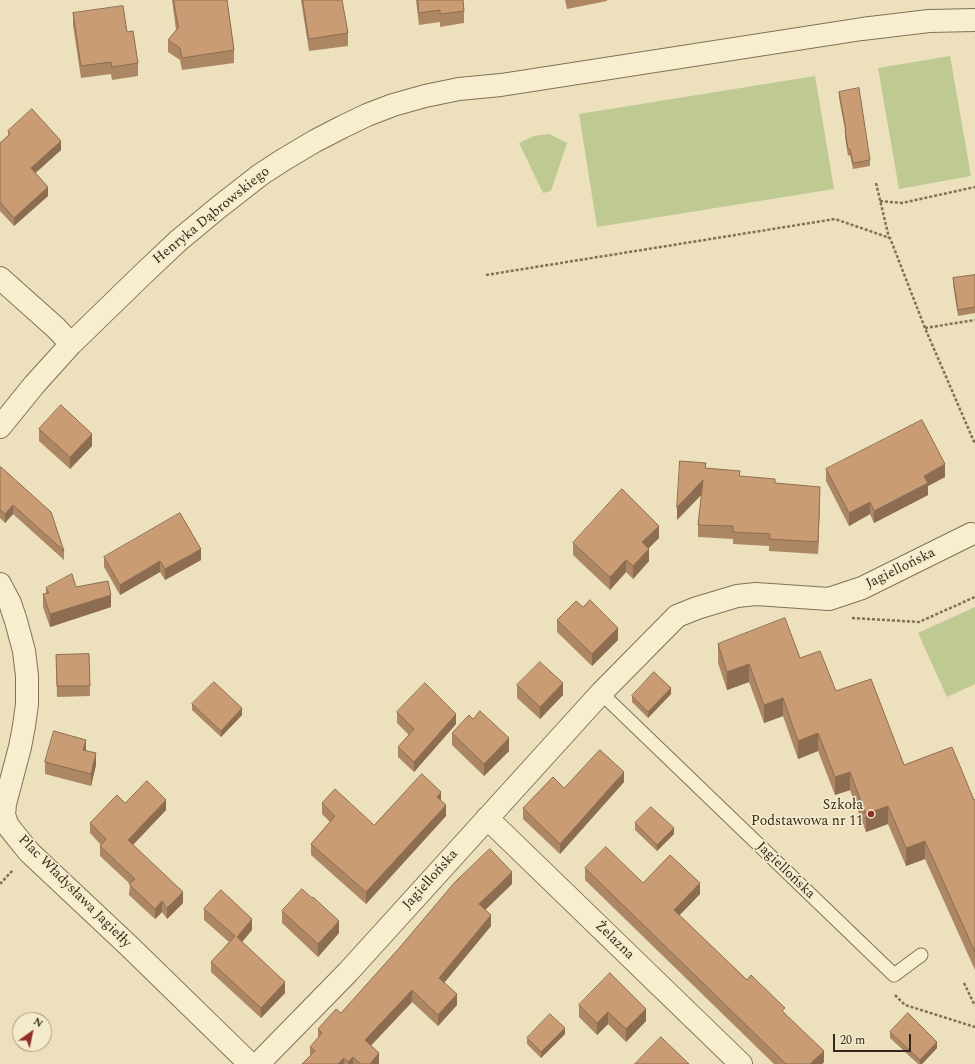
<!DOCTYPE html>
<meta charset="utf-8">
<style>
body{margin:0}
#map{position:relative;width:975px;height:1064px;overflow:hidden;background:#ece0bd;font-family:Spectral,serif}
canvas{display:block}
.north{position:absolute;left:12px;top:1012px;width:40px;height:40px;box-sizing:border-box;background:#f4eacc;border:1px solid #a79c85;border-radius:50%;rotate:33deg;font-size:11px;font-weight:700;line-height:16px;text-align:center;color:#33281b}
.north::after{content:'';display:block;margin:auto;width:14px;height:18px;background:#902e29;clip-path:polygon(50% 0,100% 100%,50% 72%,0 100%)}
.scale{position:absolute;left:833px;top:1034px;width:78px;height:18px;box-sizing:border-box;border:2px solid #33281b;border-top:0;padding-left:5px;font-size:12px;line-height:14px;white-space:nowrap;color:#33281b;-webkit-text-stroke:3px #f4eacc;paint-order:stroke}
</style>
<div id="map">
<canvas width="975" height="1064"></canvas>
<div class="north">N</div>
<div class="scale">20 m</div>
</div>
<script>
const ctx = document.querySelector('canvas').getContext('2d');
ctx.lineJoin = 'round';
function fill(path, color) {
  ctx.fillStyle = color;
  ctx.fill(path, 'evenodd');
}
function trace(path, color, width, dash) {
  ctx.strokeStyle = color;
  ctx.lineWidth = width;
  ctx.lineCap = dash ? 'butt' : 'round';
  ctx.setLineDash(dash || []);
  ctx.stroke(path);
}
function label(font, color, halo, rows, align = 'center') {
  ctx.font = font + ' Spectral,serif';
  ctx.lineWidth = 3.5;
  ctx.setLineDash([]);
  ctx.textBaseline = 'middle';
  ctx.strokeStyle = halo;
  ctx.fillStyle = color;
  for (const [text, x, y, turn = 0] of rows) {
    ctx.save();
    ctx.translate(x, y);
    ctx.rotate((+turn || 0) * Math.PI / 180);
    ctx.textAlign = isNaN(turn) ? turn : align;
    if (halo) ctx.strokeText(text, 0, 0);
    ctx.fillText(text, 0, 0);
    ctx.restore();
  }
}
fill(new Path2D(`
 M950,56L971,176L899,189L878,68Z
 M815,76L834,189L597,227L579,114Z
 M549,134L567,143L551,191L543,193L519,143L534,136Z
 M975,607V684L947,697L918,633Z`), '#bfc992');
const service = new Path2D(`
 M601,693L894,975L921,955`);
const minor = new Path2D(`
 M0,278L56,328L71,344
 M0,427L34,385L71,344L142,275L178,241L219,207L260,175L283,160L315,141L342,127L367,115L393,105L425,96L459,89L501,85L862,29L929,21L975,20
 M0,584L10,603L16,621L24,651L27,676V704L24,726L20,747L5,804L4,815L8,826L29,852L129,946L250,1064
 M487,818L741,1064
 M258,1064L348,972L601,693L677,616L697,608L737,596L756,594L829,599L862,588L971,534`);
trace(service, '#837157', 15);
trace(minor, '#837157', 24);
trace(new Path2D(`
 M876,183L889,238
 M880,201L902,203L975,187
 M486,275L835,219L890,238L925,328L975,444
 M925,328L975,320
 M852,618L919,622L975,597
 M0,884L13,870
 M964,983L975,1006
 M895,995L905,1005L975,1027`), '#837157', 2.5, [3, 2]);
trace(service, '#f7eed0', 13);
trace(minor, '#f7eed0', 22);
fill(new Path2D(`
 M172,0H227L234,50V63L182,70L180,60L168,52V40L176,30Z
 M301,0H342L348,33V46L309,51Z
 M416,0H463L464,11V23L440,27V22L419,25Z
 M565,0H607V1L567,9Z
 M73,13L127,32L138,63V76L112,80L111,74L81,78L73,25Z
 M839,92L870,160V166L853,169L850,155L848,156L845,137V130L839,98Z
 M8,131L61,150L35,173L48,196L14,226L0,211V143L8,136Z
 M975,275V313L958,316L953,284V278Z
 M39,429L92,446L70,469L39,441Z
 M706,468L740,476L775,483L820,499L818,554L769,551V546L733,544V539L698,537V525L702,494L677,520Z
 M0,469L64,551V560L13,514L5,523L0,518Z
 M826,469L945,477L928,486V495L874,523L870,514L849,526L826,481Z
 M659,538L648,548L649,561L633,579L626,572L610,590L573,555V543Z
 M104,557L201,560L165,580L160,572L120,595L104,567Z
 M76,587L111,607L50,627L43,607V594H46V588Z
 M557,620L618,640L592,666L557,632Z
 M718,644L800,658L836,691L904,765L974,800L975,799V970L925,859L906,866L888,824L866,832L850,790L835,795L818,751L798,759L783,716L764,723L749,682L727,690L718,663Z
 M89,654L90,696L57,697L56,655Z
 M517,685L563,695L540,719L517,698Z
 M671,694L648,718L632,702V696Z
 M192,704L242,715L221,737L192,710Z
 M397,712L456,724L414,772L398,757V747L409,735L397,723Z
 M473,719L509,751L484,776L452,745V733Z
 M86,750L96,765L91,786L45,774V762Z
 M624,782L560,854L523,819V808L564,788Z
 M322,803L374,825L446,816L366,904L311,855V844L330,822L322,814Z
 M166,810L133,845L183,903L167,919L162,912L155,919L129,895L130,884L100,856V846L101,845L90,833V823Z
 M635,823L674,834L657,851L635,830Z
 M585,868L643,883L700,894L679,915L747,980L785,1013L824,1062L822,1064H774L585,880Z
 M512,884L485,910L491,926L444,983L457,1005L438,1026L412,1002L370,1046L379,1064H302L310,1056V1047L318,1039V1029L341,1013Z
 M204,909L252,930L242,942L285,993L261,1018L211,972V962L229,942L204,920Z
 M282,911L339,933L318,957L282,923Z
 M579,1005L646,1021L626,1042L608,1024L597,1035L579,1017Z
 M890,1032L937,1048L922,1064H918L890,1038Z
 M565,1034L541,1058L527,1044V1038Z`), '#ad8664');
fill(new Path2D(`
 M61,141V150L31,177V168Z
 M48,187V196L14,226V218Z
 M92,434V446L70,469V457Z
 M945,464V477L928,486V495L874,523V511L924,476Z
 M703,480V493L677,520V507Z
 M820,487V499L818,554V542Z
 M870,502V514L849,526V513Z
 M13,505V514L5,523V514Z
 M659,526V538L642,555V542Z
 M201,549V560L165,580V569Z
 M649,549V561L633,579V566Z
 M626,560V572L610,590V577Z
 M160,561V572L120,595V585Z
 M111,595V607L50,627V614Z
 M618,628V640L592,666V654Z
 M749,664V682L727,690V672Z
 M563,683V695L540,719V707Z
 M671,688V694L648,718V712Z
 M783,698V716L764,723V705Z
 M242,708V715L221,737V731Z
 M456,714V724L414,772V762Z
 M818,733V751L798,759V741Z
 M509,738V751L484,776V764Z
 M86,740V752L83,750Z
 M96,753V765L91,786V774Z
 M624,772V782L560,854V844Z
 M850,772V790L835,795V777Z
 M441,792V803L437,797Z
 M166,800V810L128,850V840Z
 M446,805V816L366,904V892Z
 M888,806V824L866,832V814Z
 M674,828V834L657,851V845Z
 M925,841V859L906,866V848Z
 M512,872V884L479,916V904Z
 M700,883V894L674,921V910Z
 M183,892V903L167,919V908Z
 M162,901V912L155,919V909Z
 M491,915V926L439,989V978Z
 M252,919V930L237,948V937Z
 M339,921V933L318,957V944Z
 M285,982V993L261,1018V1008Z
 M412,990V1002L365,1052V1040Z
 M457,994V1005L438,1026V1015Z
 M646,1009V1021L626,1042V1029Z
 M608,1012V1024L597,1035V1023Z
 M565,1028V1034L541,1058V1052Z
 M937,1042V1048L922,1064H920V1060Z
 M824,1051V1062L822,1064H810Z
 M379,1053V1064H370Z
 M353,1057V1064H348V1062Z
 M344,1058V1064H338Z`), '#8d6d51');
const building = new Path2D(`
 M174,0H227L234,50L182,58L180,48L168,40L178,28Z
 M303,0H342L348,33L309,39Z
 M418,0H463L464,11L440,14V10L419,13Z
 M123,6L127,32L133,31L138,63L112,67L111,62L81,66L73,13Z
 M859,88L870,160L853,163L850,149H848L845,130H846L839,92Z
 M32,109L61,141L31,168L48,187L14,218L0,202V143L10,134L8,131Z
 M975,275V307L958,310L953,278Z
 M61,405L92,434L70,457L39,429Z
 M922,420L945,464L924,476L928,483L874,511L870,502L849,513L826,469Z
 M680,461L706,463L705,468L740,471L739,476L775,479V483L820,487L818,542L769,539L770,534L733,532V526L698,525L703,480L677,507Z
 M1,467L51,512L64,551L13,505L5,514L0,509V469Z
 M622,489L659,526L642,542L649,549L633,566L626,560L610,577L573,543Z
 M180,513L201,549L165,569L160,561L120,585L104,557Z
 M72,574L76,587L108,581L111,595L50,614L43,594L49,593L46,588Z
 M590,600L618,628L592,654L557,620L576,601L583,607Z
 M785,618L800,658L820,651L836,691L871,679L904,765L952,747L974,800L975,799V952L925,841L906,848L888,806L866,814L850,772L835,777L818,733L798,741L783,698L764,705L749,664L727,672L718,644Z
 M89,654L90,686H57L56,655Z
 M540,662L563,683L540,707L517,685Z
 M654,672L671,688L648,712L632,696Z
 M214,682L242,708L221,731L192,704Z
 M425,683L456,714L414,762L398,747L414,729L397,712Z
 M480,711L509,738L484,764L452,733L469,715L473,719Z
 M54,731L86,740L83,750L96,753L91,774L45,762Z
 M600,750L624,772L560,844L523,808L553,777L564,788Z
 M422,774L441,792L437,797L446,805L366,892L311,844L335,816L322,803L335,789L374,825Z
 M147,781L166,800L128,840L183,892L167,908L162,901L155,909L129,884L135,879L100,846L106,839L90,823L117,795L125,803Z
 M651,807L674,828L657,845L635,823Z
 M606,847L643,883L670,855L700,883L674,910L747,980L751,975L785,1008L782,1011L824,1051L810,1064H786L585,868Z
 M490,849L512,872L479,904L491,915L439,978L457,994L438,1015L412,990L365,1040L379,1053L370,1064H361L353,1057L348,1062L344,1058L338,1064H302L315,1051L310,1047L322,1033L318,1029L336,1009L341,1013L401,946L455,882Z
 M302,889L312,898L313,897L339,921L318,944L282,911Z
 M221,890L252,919L237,937L285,982L261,1008L211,962L235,936L204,909Z
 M610,973L646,1009L626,1029L608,1012L597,1023L579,1005Z
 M908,1013L937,1042L920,1060L890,1032Z
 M550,1014L565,1028L541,1052L527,1038Z
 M661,1037L689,1064H635Z`);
fill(building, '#c99c74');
trace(building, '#8d6d51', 1);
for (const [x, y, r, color] of [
 [871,814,4,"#902e29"]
]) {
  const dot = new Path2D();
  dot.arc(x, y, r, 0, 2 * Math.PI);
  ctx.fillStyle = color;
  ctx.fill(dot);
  trace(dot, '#f4eacc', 1.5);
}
label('14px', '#33281b', '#f4eacc', [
 ["Henryka Dąbrowskiego",212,216,-39],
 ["Jagiellońska",901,569,-26],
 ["Jagiellońska",785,871,44],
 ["Jagiellońska",431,880,-48],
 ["Plac Władysława Jagiełły",74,892,45],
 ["Żelazna",614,941,44]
]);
label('14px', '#33281b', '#f4eacc', [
 ["Szkoła",863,806],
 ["Podstawowa nr 11",863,822]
], 'right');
</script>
